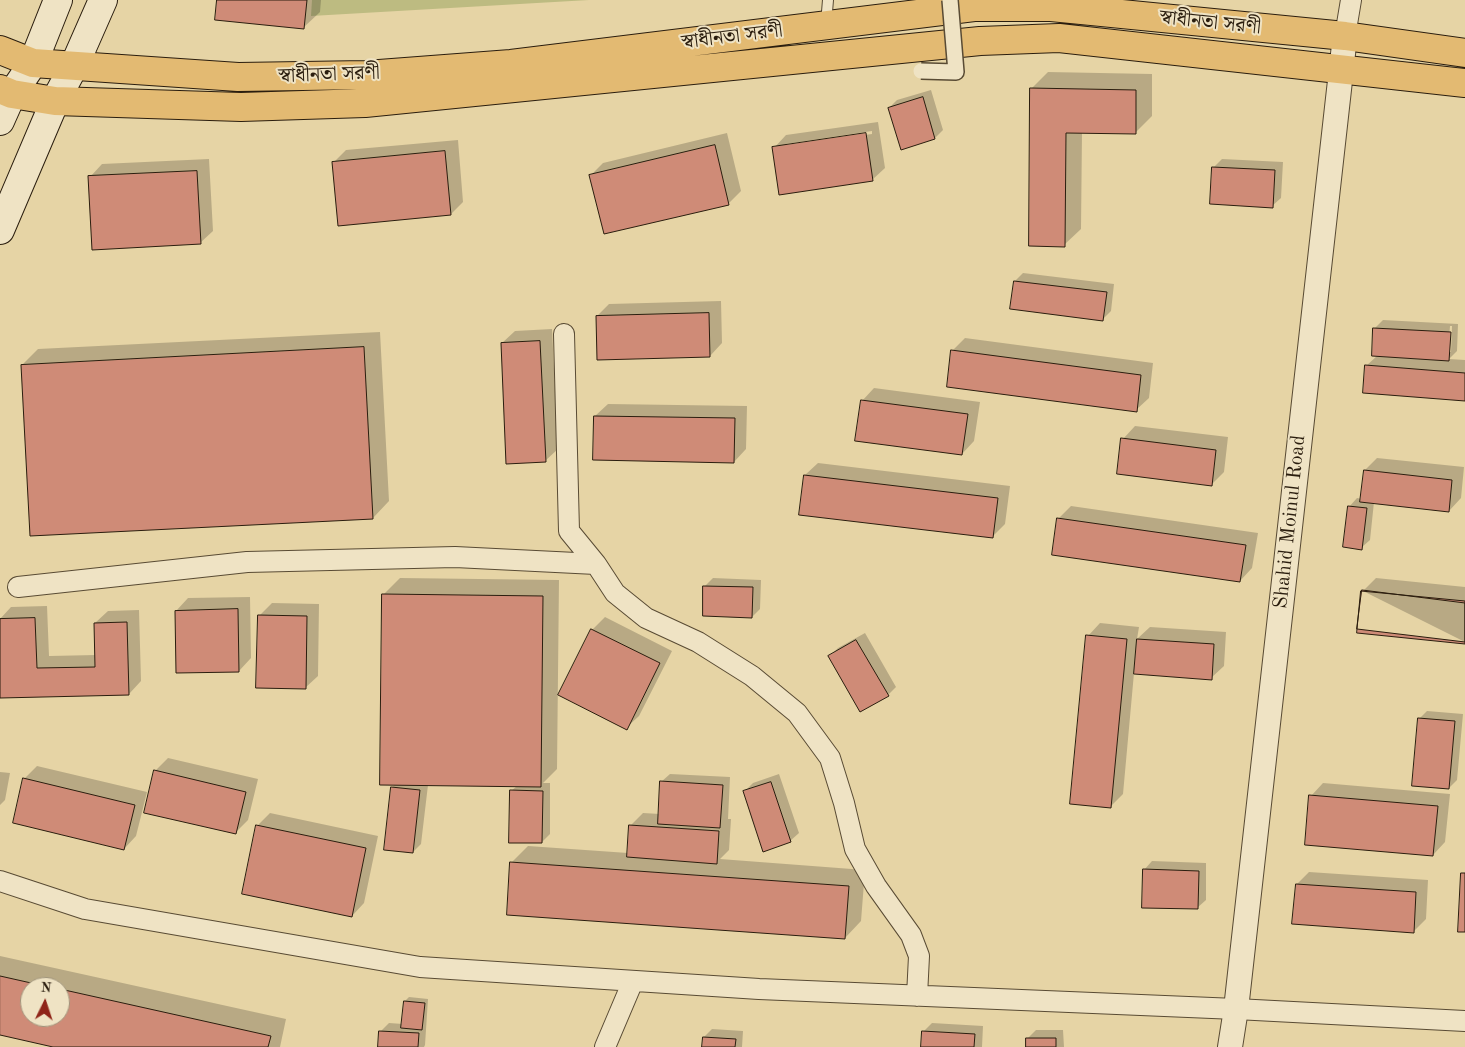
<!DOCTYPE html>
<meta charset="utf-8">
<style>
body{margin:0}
#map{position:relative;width:1465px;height:1047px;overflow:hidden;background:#e6d4a5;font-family:"Old Standard TT",serif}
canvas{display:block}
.north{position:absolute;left:20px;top:977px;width:50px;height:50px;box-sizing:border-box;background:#efe3c4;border:1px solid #a0947b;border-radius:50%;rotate:4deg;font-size:14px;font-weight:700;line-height:20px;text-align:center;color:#2a1d0e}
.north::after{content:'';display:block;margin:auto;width:18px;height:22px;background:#8f2418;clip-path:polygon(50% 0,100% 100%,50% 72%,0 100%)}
</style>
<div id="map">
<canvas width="1465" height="1047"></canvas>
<div class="north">N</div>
</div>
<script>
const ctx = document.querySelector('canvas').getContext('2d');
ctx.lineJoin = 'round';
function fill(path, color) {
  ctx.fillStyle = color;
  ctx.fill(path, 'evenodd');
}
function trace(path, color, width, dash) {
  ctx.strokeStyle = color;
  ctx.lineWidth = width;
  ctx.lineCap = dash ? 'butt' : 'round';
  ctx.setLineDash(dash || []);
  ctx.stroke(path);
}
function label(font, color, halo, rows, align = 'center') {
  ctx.font = font + ' "Old Standard TT","Noto Serif Bengali",serif';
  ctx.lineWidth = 4;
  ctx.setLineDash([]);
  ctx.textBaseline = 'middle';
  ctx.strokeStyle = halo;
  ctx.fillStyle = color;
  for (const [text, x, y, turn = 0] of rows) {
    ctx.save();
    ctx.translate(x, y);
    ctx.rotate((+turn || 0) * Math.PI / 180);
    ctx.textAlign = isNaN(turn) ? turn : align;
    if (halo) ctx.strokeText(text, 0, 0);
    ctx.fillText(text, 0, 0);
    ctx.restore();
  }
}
fill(new Path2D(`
 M312,0H589L311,16Z`), '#bdbb81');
fill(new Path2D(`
 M218,0H321L320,12L303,28Z
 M1048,72L1152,74V116L1135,133L1082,132L1081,229L1064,245L1031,89Z
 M931,90L943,130L935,138L901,148L889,108L897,100Z
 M878,122L885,168L872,180L774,148L786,135ZM872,131V134L786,146V144Z
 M727,133L741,191L728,204L591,175L603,163Z
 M458,140L463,202L451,214L333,163L346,150Z
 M209,159L213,231L200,243L90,177L102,164Z
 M1222,159L1283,162L1281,198L1272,206L1214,167Z
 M1023,273L1114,284L1111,311L1103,319L1015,281Z
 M721,301L722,343L710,356L597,316L609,304Z
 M1383,320L1458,324L1457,351L1449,359L1465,360V400L1366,366L1377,356L1375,328ZM1450,326H1452L1451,352H1448Z
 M552,329L558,449L545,461L502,343L515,331Z
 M380,332L389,501L373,518L22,365L38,349Z
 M965,338L1153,363L1149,398L1136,410L953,350Z
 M874,388L980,402L974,441L962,454L862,401Z
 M608,404L747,406L746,449L734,462L595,416Z
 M1135,426L1228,437L1224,472L1211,485L1123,439Z
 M1377,458L1464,467L1461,498L1449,511L1374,502L1370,540L1361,548L1349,507L1357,498L1362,499L1365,470Z
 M818,463L1010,486L1005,524L992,537L805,475Z
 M1071,506L1258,533L1252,568L1240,581L1054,554L1059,518Z
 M400,578L559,580L557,769L543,783H550V834L542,842L511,791L517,786L428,785L421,844L413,852L392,787L396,784L383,595Z
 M713,578L761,580L760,609L752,617L705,586Z
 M1376,578L1465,587V642L1363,591Z
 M250,597L251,658L239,671L176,611L188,598Z
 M272,603L319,604L318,676L305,688L259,616Z
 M47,606L49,656L96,655L95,623L108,611L139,610L141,681L129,694L0,664V619L11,607Z
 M605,617L672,651L639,716L626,728L592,630Z
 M1100,623L1139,627L1137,639L1150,627L1226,632L1224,666L1211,678L1134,673L1123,794L1110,807L1088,636Z
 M865,633L896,687L888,695L830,656L838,648Z
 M1427,711L1463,714L1457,780L1449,788L1419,719Z
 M168,758L258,779L248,820L235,833L155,771Z
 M37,766L147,792L136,836L124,849L24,779Z
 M0,772L10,773L5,800L0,805Z
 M670,774L730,777L728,819H731L729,850L720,859L865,870L861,921L845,938L512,862L528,846L628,853L630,826L643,813L660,814L661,782Z
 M779,774L799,833L790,841L745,791L753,783Z
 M1323,783L1450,794L1445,842L1433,855L1311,796Z
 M270,813L378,836L364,903L352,916L257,826Z
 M1152,861L1206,863V900L1197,908L1144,870Z
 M1309,872L1428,880L1426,919L1413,932L1297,884Z
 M0,956L286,1019L280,1047H59L0,1034ZM30,987H60V1017H30Z
 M409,997L428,999L425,1045L424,1047H379L381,1031L389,1023L403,1024L405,1001Z
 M932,1023L983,1026L982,1047H923L924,1031Z
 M712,1029L743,1031L742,1047H703L704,1037Z
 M1036,1030H1063L1064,1047H1028V1038Z`), '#0003');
const building = new Path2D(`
 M217,0H307L304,29L215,20Z
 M1030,88L1136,90V134L1066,133L1065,247L1029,246Z
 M923,97L935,139L901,150L888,108Z
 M866,133L873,181L779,195L772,147Z
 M715,145L729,205L604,234L589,175Z
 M445,151L451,215L338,226L332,162Z
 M1212,167L1275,170L1273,208L1210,204Z
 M197,171L201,244L92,250L88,176Z
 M1014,281L1107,292L1103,321L1010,309Z
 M709,313L710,357L597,360L596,316Z
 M1373,328L1451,332L1449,361L1372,356Z
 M540,341L546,462L506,464L501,343Z
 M364,347L373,519L30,536L21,365Z
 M951,350L1141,375L1137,412L947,387Z
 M1365,365L1465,373V401L1363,393Z
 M861,400L968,414L962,455L855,441Z
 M594,416L735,418L734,463L593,460Z
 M1121,438L1216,450L1212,486L1117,474Z
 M1364,470L1452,480L1449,512L1360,502Z
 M804,475L998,498L993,538L799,515Z
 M1348,506L1367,508L1362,550L1343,547Z
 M1057,518L1246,545L1240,582L1052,555Z
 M703,586L753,587L752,618L703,616Z
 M1362,590L1465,603V642L1357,629Z
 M1361,591L1465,601V644L1357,633Z
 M382,594L543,596L541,787L380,785Z
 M238,609L239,672L176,673L175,611Z
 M258,615L307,616L306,689L256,688Z
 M35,618L37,668L95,667L94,623L127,622L129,695L0,698V619Z
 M591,629L660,663L627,730L558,695Z
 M1086,635L1127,639L1111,808L1070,804Z
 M1137,639L1214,644L1212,680L1134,674Z
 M856,640L889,696L860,712L828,656Z
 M1418,718L1455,721L1449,789L1412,786Z
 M154,770L246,792L236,834L144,813Z
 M23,778L135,805L124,850L13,823Z
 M660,781L723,785L720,828L658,824Z
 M771,782L791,842L763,852L743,791Z
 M391,787L420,790L413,853L384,850Z
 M510,790L543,791L542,843H509Z
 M1309,795L1438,806L1433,856L1305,845Z
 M256,825L366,848L352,917L242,894Z
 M629,825L719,831L717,864L627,857Z
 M510,862L849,886L845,939L507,915Z
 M1143,869L1199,871L1198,909L1142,908Z
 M1461,873H1465V932H1458Z
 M1296,884L1416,892L1414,933L1292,924Z
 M0,976L49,987H30V1017H60V989L271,1036L268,1047H53L0,1035Z
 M404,1001L425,1003L422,1030L401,1028Z
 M379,1031L419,1033L418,1047H378Z
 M922,1031L975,1034L974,1047H921Z
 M703,1037L736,1039L735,1047H702Z
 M1026,1038H1056V1047H1026Z`);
fill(building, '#cf8b77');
trace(building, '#2a1d0e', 1);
const service = new Path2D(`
 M826,24L828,0`);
const minor = new Path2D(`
 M1345,36L1351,0
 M564,334L569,531L596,564L615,593L646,618L698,642L752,676L797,713L830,758L844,803L855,849L876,886L911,935L919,956L917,996
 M18,587L247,562L455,557L596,564
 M0,881L85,909L420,967L759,989L1236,1009L1465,1021
 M605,1047L633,981`);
const tertiary = new Path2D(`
 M1230,1047L1236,1009L1345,36`);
const secondary = new Path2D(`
 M0,121L12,94L33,63L58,0
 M0,230L55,101L74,66L103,0`);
const primary = new Path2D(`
 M0,50L33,63L238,77L366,75L511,64L974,7H1051L1345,36L1465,53
 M0,89L12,94L55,101L241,107L365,103L980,41L1059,38L1465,83`);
trace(service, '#594b34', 12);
trace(minor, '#594b34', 22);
trace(tertiary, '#594b34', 26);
trace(secondary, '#2a1d0e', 30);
trace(primary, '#2a1d0e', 30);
trace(service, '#efe3c4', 10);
trace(minor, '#efe3c4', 20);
trace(tertiary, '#efe3c4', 24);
trace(secondary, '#efe3c4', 28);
trace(primary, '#e3ba72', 28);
const pedestrianBridge = new Path2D(`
 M921,71L956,72L950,0`);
trace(pedestrianBridge, '#594b34', 18, []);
trace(pedestrianBridge, '#efe3c4', 15);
label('20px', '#2a1d0e', '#efe3c4', [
 ["স্বাধীনতা সরণী",1210,23,6],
 ["স্বাধীনতা সরণী",732,37,-7],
 ["স্বাধীনতা সরণী",329,75,-2],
 ["Shahid Moinul Road",1290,522,-84]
]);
</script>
